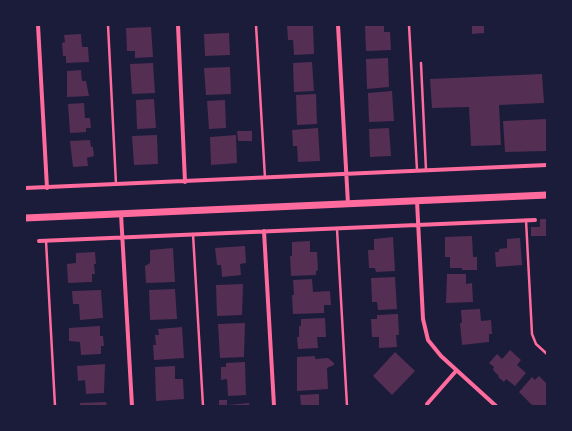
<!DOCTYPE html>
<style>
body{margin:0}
#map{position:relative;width:572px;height:431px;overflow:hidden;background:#1b1b3a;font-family:"Open Sans",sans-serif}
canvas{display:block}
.frame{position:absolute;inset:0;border:26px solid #1b1b3a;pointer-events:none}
</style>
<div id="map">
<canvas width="572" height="431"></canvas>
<div class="frame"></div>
</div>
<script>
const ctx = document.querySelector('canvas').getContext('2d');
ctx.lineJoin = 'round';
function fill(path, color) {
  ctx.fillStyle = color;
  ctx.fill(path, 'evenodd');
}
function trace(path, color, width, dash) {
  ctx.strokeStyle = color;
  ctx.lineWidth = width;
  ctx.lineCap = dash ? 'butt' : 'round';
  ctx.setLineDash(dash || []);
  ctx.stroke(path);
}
fill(new Path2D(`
 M287,25H313L314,54L294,55L293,40H288Z
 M365,25H384V32H390L391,50L366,51Z
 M484,25V33L472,34V26Z
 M151,27L153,57L135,58V51H127L126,28Z
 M229,33L230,55L205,56L204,34Z
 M81,34L82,47H88L89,62L66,63V56H63L62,43L65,42L64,35Z
 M388,58L389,87L367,89L366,59Z
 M312,62L314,91L294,92L293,63Z
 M153,63L155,93L132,94L130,64Z
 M230,67L231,94L206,95L204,68Z
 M81,70L82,81H86L89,96L67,97V71Z
 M542,74L544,103L499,105L501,145L471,146L469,107L432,108L430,79Z
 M392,91L394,121L369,122L368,93Z
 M316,94L317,124L297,125L296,95Z
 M154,99L156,128L137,129L136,100Z
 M225,100L226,128L209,129L207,101Z
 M84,103L85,118H90L91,128H86V132L70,133L68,104Z
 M547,119V151L505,152L503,121Z
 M318,128L320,161L298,162L297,146H293L292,130Z
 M389,128L391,156L370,157L369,129Z
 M237,131H252V141H238Z
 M157,135L158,164L134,165L132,136Z
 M236,135L237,163L211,165L210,137Z
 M90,140L91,147H93L94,156L87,158L88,166L73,167L70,141Z
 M540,219H547V236H531V227H540Z
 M472,236L473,257H477V270H462V268H450V257H445V237Z
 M393,237L395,271L376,272L375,268H369L368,250H374V239Z
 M520,238L522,265L496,267L495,252H499V249L507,248V239Z
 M310,241V252H317L318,270L316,271V275L291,276L290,256H292V242Z
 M245,246L246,263L240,264L241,275L222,277L221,265H217L215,248Z
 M173,248L175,282L146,283L145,266L150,263V250Z
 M95,252L96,264H94L95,274H92V282L68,283L67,264L76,263V253Z
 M447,274H466V284L472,283L473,302L446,303Z
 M395,277L397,309L378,310L377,302H372L371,278Z
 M312,279L313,292L330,291L331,305H324V313L293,314L292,295H294L293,280Z
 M243,284L242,315L217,316L216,285Z
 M175,289L177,319L150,320L149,290Z
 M101,290L103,318L80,320L79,304H73L72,291Z
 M480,309L481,321L491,320L492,334H489V342L462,345L460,323H462L461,310Z
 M398,314L399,335H396L397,347L379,348V337H372L371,319H377V315Z
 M325,318L326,337H317L318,348L298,349L297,337H299V326H301V319Z
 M245,323L244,357L220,358L218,324Z
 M100,326V336H103L104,346H101V354L81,355L80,342L69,341V328Z
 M182,327L184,358L154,360L153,345H156L155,335H159L158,329Z
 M510,350L521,360L517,365L526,373L515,386L506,379L504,382L498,377L499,376L493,370L494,367L489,363L497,354L502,359Z
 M395,352L415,371L392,395L373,376Z
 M315,356V359L328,358L334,363V365L327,368L328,389L297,391V357Z
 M245,362L246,395L228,396L227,379L221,380V367H226V363Z
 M105,364L104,393L86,394L85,380L78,381L77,366Z
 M175,366V379H183L184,399L156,401L155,367Z
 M539,376L547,384V404L545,406H533L519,392L532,377L535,380Z
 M319,394V406H301L300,395Z
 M219,400H227V405L249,403L250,406H219Z
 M106,402L107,406H80V403Z`), '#542f53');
trace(new Path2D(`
 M108,25L116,184
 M256,25L265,178
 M409,25L417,170
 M421,63L426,170
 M526,220L532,334L536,344L547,354
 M337,229L347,406
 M193,234L203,406
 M46,241L55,406`), '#ff6b9d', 2.5);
trace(new Path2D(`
 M38,25L47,188
 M178,25L185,182
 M338,25L348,204
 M25,188L547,165
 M417,201L423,319L428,340L441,356L496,406
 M121,214L132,406
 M264,231L274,406
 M39,241L535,220
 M427,404L456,371`), '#ff6b9d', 4);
trace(new Path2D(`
 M25,218L547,195`), '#ff6b9d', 7);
</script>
